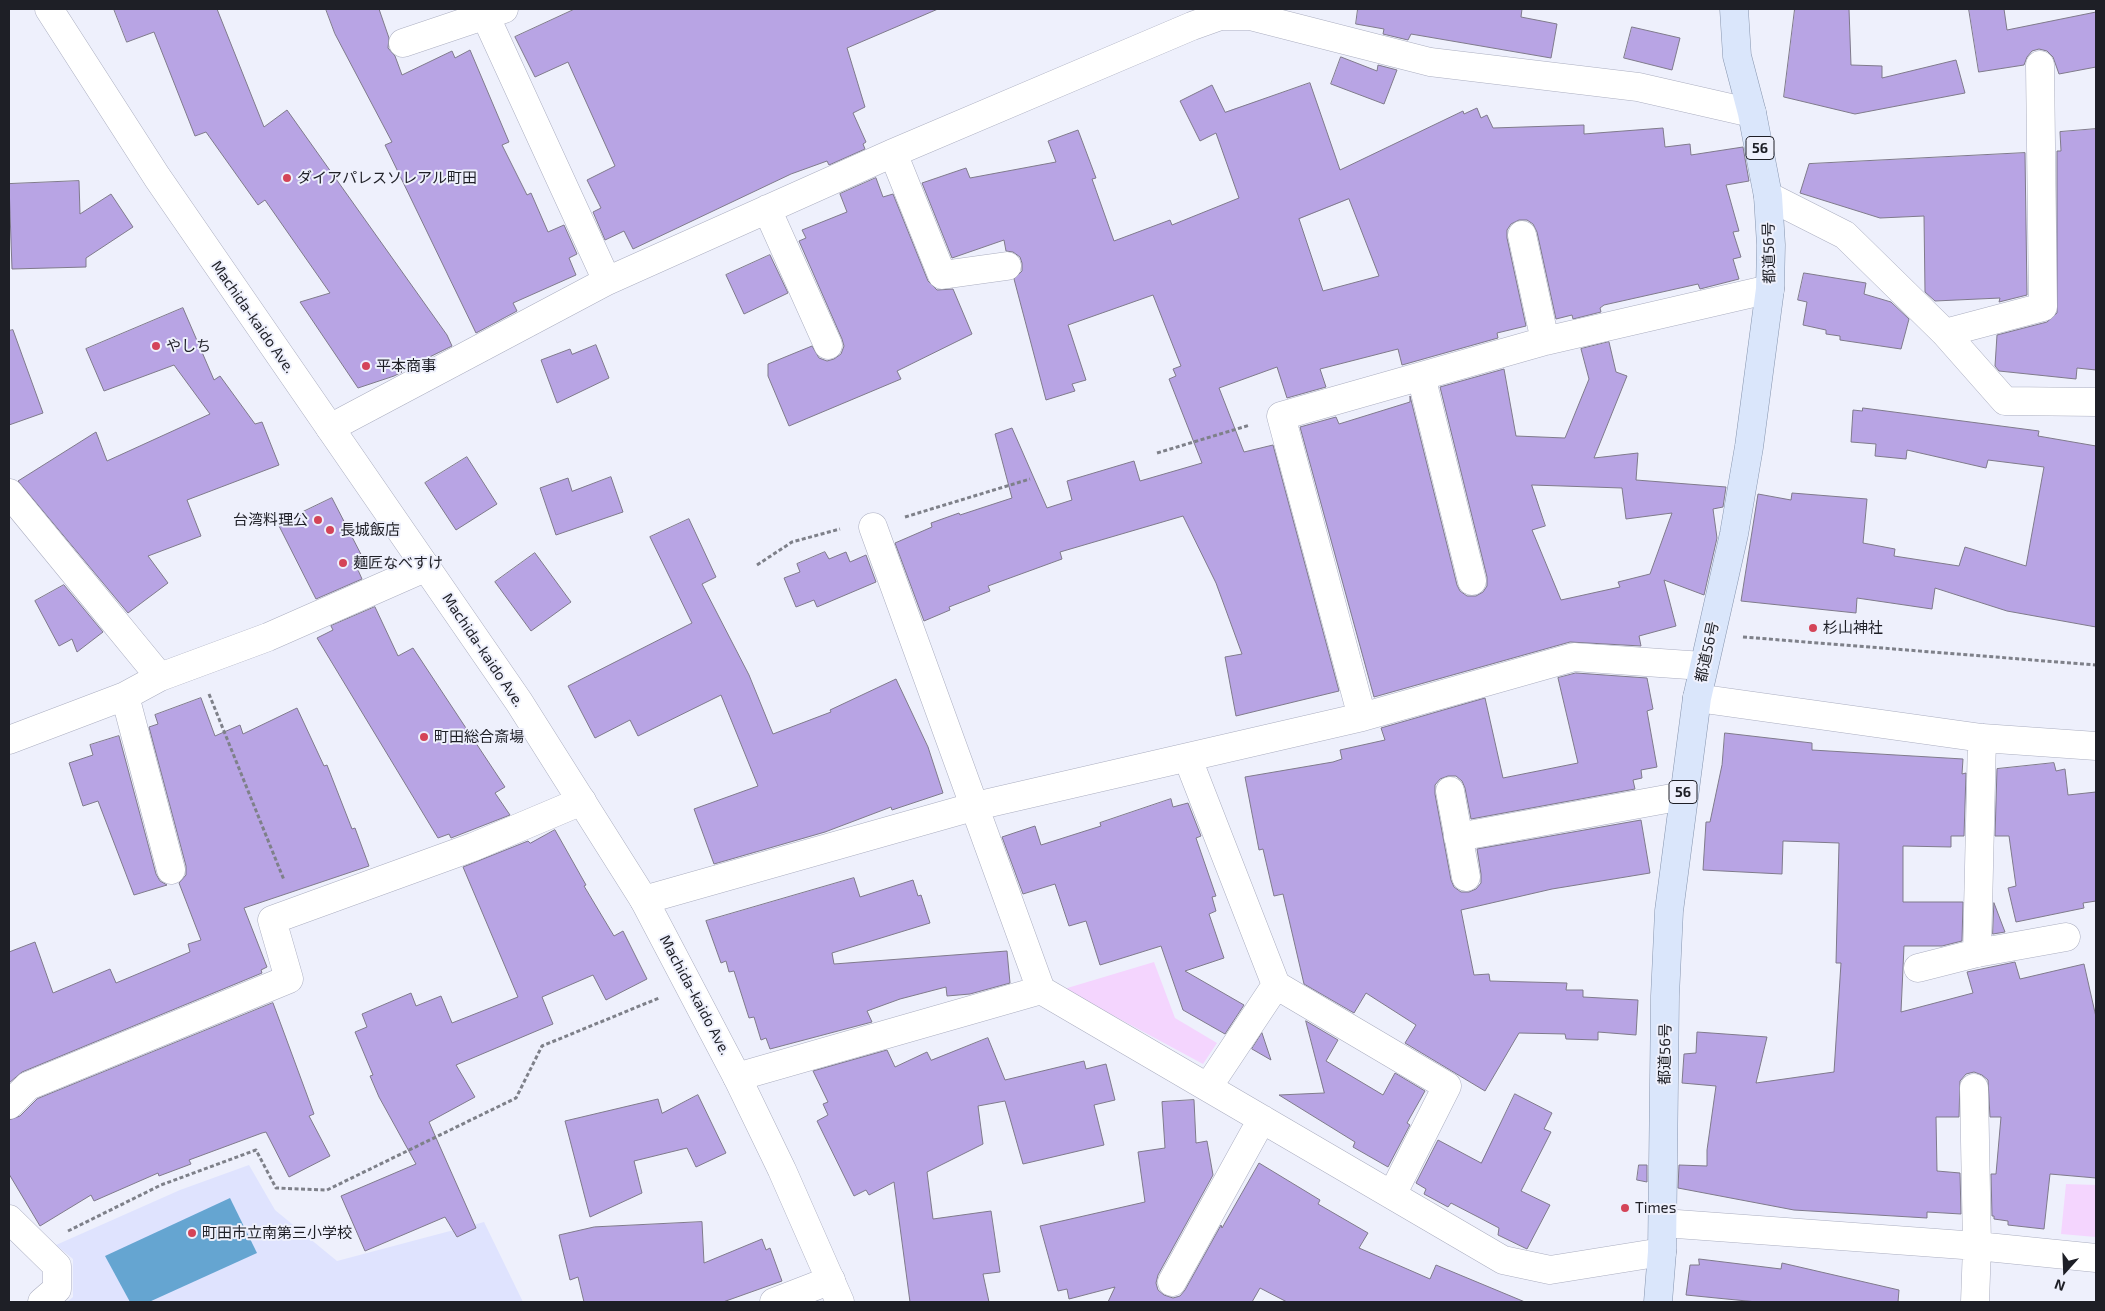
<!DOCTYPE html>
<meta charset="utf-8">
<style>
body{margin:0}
#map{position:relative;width:2105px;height:1311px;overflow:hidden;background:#eef0fc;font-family:"Exo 2",sans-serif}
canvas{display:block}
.frame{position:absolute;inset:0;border:10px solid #1e1f26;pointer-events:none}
.north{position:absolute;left:2040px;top:1246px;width:50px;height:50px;-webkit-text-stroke:4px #eef0fc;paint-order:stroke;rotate:200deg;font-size:14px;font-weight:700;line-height:20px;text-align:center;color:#1e1f26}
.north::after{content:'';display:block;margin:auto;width:18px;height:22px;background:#1e1f26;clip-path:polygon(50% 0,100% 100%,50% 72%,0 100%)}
</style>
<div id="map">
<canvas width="2105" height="1311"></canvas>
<div class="frame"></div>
<div class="north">N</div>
</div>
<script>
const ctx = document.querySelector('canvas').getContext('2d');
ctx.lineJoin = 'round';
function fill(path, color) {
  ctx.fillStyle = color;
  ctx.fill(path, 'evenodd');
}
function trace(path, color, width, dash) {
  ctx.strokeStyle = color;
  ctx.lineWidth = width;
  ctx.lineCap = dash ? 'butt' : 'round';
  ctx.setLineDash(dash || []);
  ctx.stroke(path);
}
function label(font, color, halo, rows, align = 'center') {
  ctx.font = font + ' "Exo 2","Noto Sans JP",sans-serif';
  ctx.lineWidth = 4;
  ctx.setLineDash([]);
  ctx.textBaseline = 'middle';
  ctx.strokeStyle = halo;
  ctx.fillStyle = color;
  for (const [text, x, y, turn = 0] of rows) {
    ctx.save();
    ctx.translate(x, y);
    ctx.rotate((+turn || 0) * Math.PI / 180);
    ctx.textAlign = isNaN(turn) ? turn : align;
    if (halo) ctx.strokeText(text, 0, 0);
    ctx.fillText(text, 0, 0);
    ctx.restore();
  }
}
fill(new Path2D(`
 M249,1165L275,1210L337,1261L484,1222L523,1302H67L73,1297V1259L56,1245L180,1190Z`), '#dfe3fe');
fill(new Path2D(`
 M1154,962L1175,1018L1217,1043L1203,1064L1064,989Z
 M2066,1184L2096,1185V1237L2061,1234Z`), '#f4d5fe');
fill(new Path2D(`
 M230,1198L257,1253L149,1302H130L105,1256Z`), '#65a5d1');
const building = new Path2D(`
 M114,9H217L264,127L287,110L447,335L452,346L401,371L402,372L394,376L358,388L300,302L330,293L265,200L258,205L206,132L195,136L154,32L127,42Z
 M326,9H379L389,38L388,48L395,56L402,75L452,51L455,58L470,50L509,142L502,145L527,195L531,193L548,232L564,225L577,254L569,258L576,275L513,303L517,311L476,333L385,145L392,142L335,34Z
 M575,9H938L847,48L865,107L853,113L866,142L863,144L865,149L829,165L827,161L791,174L633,249L624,231L605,240L593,212L601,208L587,180L615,166L568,62L535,77L515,37Z
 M1358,9H1522L1521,17L1557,24L1551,58L1411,34L1408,40L1383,34L1384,29L1356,24Z
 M1795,9H1849L1851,65L1882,66V78L1956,60L1965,93L1855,114L1784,97Z
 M1969,9H2004L2007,30L2096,12V67L2059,74L2053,57L2047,51L2039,49L2032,51L2027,57L2024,65L1979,72Z
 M1632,27L1680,38L1672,70L1624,58Z
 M1341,57L1377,71L1378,65L1397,70L1384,104L1331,84Z
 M1310,83L1340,170L1463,111L1464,114L1477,108L1481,118L1487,115L1493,128L1584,125V134L1663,128L1665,147L1690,144L1691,155L1743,147L1749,181L1726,185L1739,231L1733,232L1741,257L1733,259L1739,279L1700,289L1698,284L1604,305L1600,308L1601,312L1573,319L1572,315L1556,319L1537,232L1533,224L1527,220H1519L1511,224L1507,230V238L1526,326L1497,333L1498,338L1402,365L1398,349L1320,369L1326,387L1287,398L1277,367L1219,388L1244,452L1273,445L1339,691L1236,716L1225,657L1242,654L1216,583L1183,516L1060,552L1062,559L988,586L990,591L949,607L950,610L924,621L895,543L932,527L931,523L959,513L960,515L1012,498L995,434L1012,428L1047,508L1072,500L1067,481L1134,461L1140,481L1202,463L1169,379L1176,376L1173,369L1181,366L1153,295L1068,325L1086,380L1072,384L1075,391L1046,400L1014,279L1022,271V263L1020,257L1013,252L1006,251L1004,240L952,258L922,183L966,168L970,178L1056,162L1048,141L1078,130L1096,178L1092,179L1114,241L1170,220L1172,225L1239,198L1216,133L1200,141L1180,101L1212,85L1225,112ZM1349,199L1379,276L1323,291L1299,219Z
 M2096,129V370L2077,368L2076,379L1999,371L1995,366L1997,335L2047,322L2057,313V151H2061L2060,132Z
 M2025,153L2027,295L1999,302L2000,298L1935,301L1925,292L1924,216L1880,218L1800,193L1809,164Z
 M876,178L883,197L893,194L928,281L937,290L953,289L972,334L897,371L901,379L789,426L768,376V364L812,346L819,358L827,361L834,359L841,354L844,346L842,339L799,241L806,238L802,230L847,212L840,194Z
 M79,181L80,214L111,194L133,227L86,258V267L12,269L9,184Z
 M770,255L788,293L744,314L726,275Z
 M1804,273L1866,283L1864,294L1891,302L1909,319L1901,349L1840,340V336L1826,334V330L1803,325L1807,302L1798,300Z
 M183,308L214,380L220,376L255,424L262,422L279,465L187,500L201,536L148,556L168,583L128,613L18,481L96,432L107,461L210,414L174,365L104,391L86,349Z
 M13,330L43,413L9,425V331Z
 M1609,342L1616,372L1627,376L1594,458L1638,453L1636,480L1726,487L1723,507L1713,509L1717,538L1704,595L1664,580L1676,626L1639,636L1641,646L1570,642L1374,697L1300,427L1336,417L1339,424L1410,402V396L1457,585L1460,591L1467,596H1476L1483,592L1487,586V577L1440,387L1504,369L1516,436L1565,438L1589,379L1581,349ZM1532,485L1622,488L1626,519L1672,513L1650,574L1618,582L1620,587L1561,600L1532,530L1545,526Z
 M596,345L609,378L557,403L541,360L570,349L572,354Z
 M1863,408L2039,431L2038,436L2096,446V627L2007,611L1935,588L1932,609L1857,598L1856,613L1741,601L1758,494L1791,500L1792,493L1867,499L1863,543L1895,549L1894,556L1959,566L1965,547L2026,566L2044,467L1988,460L1986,468L1907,450L1906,459L1875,456L1876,444L1851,442L1853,410L1862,411Z
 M467,457L497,504L456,530L425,483Z
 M611,477L623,512L556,535L540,488L568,478L572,491Z
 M332,498L367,566L358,570L362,579L316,599L278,524Z
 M689,519L716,577L702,584L749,675L773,734L831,712L830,710L896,679L928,747L943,793L892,810L891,807L825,832L714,864L694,809L758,786L721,695L638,736L630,720L595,738L568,686L692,623L650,537Z
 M825,552L829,559L846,552L850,562L866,555L876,582L817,607L814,600L796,607L784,578L800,572L797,564Z
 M535,553L571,602L531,631L495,582Z
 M64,585L103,632L77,652L72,639L59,646L35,601Z
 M375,607L398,656L413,648L505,787L495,793L510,815L451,838L449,834L438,838L317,638L333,630L331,626Z
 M1576,673L1647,678L1653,709L1647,711L1657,767L1641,770L1642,778L1633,780L1635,789L1471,819L1465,788L1462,781L1456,776H1448L1440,779L1435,785V794L1451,880L1454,887L1461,892H1469L1476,889L1481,883V874L1477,849L1641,820L1650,873L1552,889L1461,910L1474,975L1489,974L1490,981L1567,983L1566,990H1583V997L1638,1000L1636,1035L1598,1032V1040L1566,1039L1565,1034L1519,1033L1485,1091L1405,1043L1416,1025L1366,993L1354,1013L1304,984L1283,894L1274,896L1263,849L1259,850L1245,777L1333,762L1342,759L1340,750L1385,740L1381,728L1485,698L1503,778L1578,763L1558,678Z
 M201,698L215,736L240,725L243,734L297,708L324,766L327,765L352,829L355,828L369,866L244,908L267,967L261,970L262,973L22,1072L9,1083V952L35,942L53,993L110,969L116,983L190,952L188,944L201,940L179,883L186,875V866L149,727L158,724L155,715Z
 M1725,733L1812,743V750L1963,759L1962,774L1966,773L1964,836H1951V847L1903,846V902H1963L1962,941L1942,946H1904L1901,1012L1973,993L1967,972L2015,962L2020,979L2084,964L2096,1017V1178L2050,1174L2044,1229L2008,1225V1221L1994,1219V1216H1992L1991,1174H1996L2001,1117H1990L1988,1080L1982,1075L1974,1072L1966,1074L1960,1081L1959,1117H1936L1937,1171L1960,1173L1961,1214L1927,1212V1218L1794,1210L1678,1188L1679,1165L1707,1166V1150L1716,1086L1682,1083L1684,1054L1696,1053L1697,1032L1767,1037L1756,1083L1834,1072L1841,963H1836L1839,843L1783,841L1782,874L1703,870L1706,822H1710L1722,765Z
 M119,736L156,874L160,881L167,885L134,895L98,801L83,806L69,763L93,755L90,745Z
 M2054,763L2056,771L2065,769L2068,795L2096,792V901L2083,903L2084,908L2016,922L2008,888L2016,886L2009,836H1995L1997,769Z
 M1171,799L1173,807L1188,803L1201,836L1196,838L1216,896L1212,897L1216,911L1209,914L1224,958L1185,971L1244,1005L1225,1034L1183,1010L1161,946L1100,965L1086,921L1069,926L1055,884L1023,894L1002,837L1035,826L1041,845L1101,826L1100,823Z
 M555,830L586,885L584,886L614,936L623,931L647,979L606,1000L593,975L542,997L553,1024L456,1065L475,1097L429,1122L476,1228L457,1237L445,1217L365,1251L341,1196L416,1164L379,1097L370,1076L373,1075L355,1032L367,1027L362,1014L411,993L416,1006L441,996L452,1023L518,997L463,867L528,841L530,843Z
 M854,878L860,897L913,880L918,896L921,895L930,923L832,953L834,964L1007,951L1010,983L970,994L947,996L946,987L900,999L867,1011L872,1022L770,1049L766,1038L761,1040L754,1017L749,1018L734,971L729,972L726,961L721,963L706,921Z
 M1994,903L2005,932L1993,934Z
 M273,1003L314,1114L309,1116L330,1156L289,1177L266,1132L262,1133L189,1160L191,1164L159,1176L158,1173L94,1201L91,1195L40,1226L9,1174V1120L20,1116L37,1099Z
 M1306,1021L1338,1040L1326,1061L1383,1095L1395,1073L1425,1091L1407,1123L1410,1125L1388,1167L1353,1147L1355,1142L1279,1095L1324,1093Z
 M1262,1033L1271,1060L1252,1049Z
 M988,1038L1005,1080L1084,1061L1086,1069L1106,1064L1115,1100L1094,1105L1104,1145L1023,1164L1005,1101L978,1106L983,1144L927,1172L933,1219L991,1211L1000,1272L983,1274L989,1302H910L894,1182L869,1195L866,1190L854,1196L817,1121L828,1115L823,1104L828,1102L813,1071L887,1050L895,1067L927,1052L931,1060Z
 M1515,1094L1552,1113L1544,1129L1551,1132L1521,1191L1550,1205L1527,1249L1498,1235L1499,1228L1480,1218L1451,1203L1448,1207L1424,1194L1426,1189L1416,1183L1438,1140L1481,1163Z
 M698,1095L726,1153L696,1167L687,1148L634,1161L642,1193L590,1217L565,1121L658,1099L662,1113Z
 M1194,1100L1196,1143L1207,1141L1213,1175L1158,1275L1156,1283L1158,1290L1164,1295L1173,1298L1180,1296L1185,1290L1221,1225L1222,1228L1259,1163L1320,1200L1318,1204L1368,1233L1359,1248L1430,1279L1436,1265L1525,1302H1287L1260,1288L1252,1302H1108L1115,1287L1069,1299L1067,1289L1058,1291L1040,1226L1145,1202L1138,1152L1165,1148L1162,1102Z
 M1639,1165H1647V1182L1637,1180Z
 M702,1222L704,1263L762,1239L766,1250L770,1248L782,1281L723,1302H584L578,1277L570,1280L559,1235L594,1227Z
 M1699,1259L1781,1269L1782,1263L1899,1290L1898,1302H1757L1686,1295L1690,1265H1699Z`);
fill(building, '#b8a4e4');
trace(building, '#7f7a8b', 1);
const minor = new Path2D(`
 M485,15L607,281
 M403,43L504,9
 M893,153L942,275L1007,266
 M1768,196L1845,235L1945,333L2005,401L2096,402
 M767,209L828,345
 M1522,235L1545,341
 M1945,333L2043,307L2040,65
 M1421,376L1472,581
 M330,428L607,281L893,153L1192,26L1220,16H1250L1430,62L1638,87L1752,113
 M9,493L160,677
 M873,527L1041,990L1503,1260L1550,1270L1662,1252
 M125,696L171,870
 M1697,698L1982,738L2096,746
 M1362,717L1281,416L1545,341L1770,289
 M9,740L125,696L160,677L268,637L427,567
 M1188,759L1276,985L1447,1086L1392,1195
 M1450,791L1466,877
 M1458,837L1683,796
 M644,900L976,806L1362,717L1574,657L1703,666
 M1977,953L1982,738
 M1918,968L1977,953L2066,937
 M737,1077L1041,990
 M1208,1087L1276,985
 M1974,1088L1977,1246L1975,1302
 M9,1105L28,1086L289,979L272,920L473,847L582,801
 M9,1219L57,1266V1289L42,1302
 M1663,1223L1977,1246L2096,1258
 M1172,1282L1262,1119
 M774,1302L831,1280`);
const secondary = new Path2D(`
 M49,9L157,177L519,702L644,900L737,1077L782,1170L840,1302`);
const primary = new Path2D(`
 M1658,1302L1662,1252L1665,996L1669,911L1697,698L1734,534L1749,447L1770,289L1771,245L1768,196L1752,113L1737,56L1734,9`);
trace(minor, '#abaec0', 29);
trace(secondary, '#abaec0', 29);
trace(primary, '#8896af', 29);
trace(new Path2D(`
 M1157,453L1250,425
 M905,517L1030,479
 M757,565L792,542L840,529
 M1743,637L2096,665
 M209,694L284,880
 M68,1231L161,1185L256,1150L276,1188L327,1190L516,1098L542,1046L659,998`), '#7e8089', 3, [4, 2.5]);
trace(minor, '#fff', 28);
trace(secondary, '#fff', 28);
trace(primary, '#dae6fb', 28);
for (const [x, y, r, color] of [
 [287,178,5,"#d44458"],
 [156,346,5,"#d44458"],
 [366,366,5,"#d44458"],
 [318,520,5,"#d44458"],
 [330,530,5,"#d44458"],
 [343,563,5,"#d44458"],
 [1813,628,5,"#d44458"],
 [424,737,5,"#d44458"],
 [1625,1208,5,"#d44458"],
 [192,1233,5,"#d44458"]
]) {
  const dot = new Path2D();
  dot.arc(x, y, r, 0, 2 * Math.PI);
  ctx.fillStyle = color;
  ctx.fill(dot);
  trace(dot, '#eef0fc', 2);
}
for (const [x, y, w] of [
 [1760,148,28],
 [1683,792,28]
]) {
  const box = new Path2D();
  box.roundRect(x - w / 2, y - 11.5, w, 23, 4);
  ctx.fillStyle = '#eef0fc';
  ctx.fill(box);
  trace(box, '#1e1f26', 1);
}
label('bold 14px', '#1e1f26', null, [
 ["56",1760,148],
 ["56",1683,792]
]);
label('15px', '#1e1f26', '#eef0fc', [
 ["ダイアパレスソレアル町田",297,178],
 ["やしち",166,346],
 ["平本商事",376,366],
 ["台湾料理公",308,520,"right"],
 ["長城飯店",340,530],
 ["麺匠なべすけ",353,563],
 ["杉山神社",1823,628],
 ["町田総合斎場",434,737],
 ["Times",1635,1208],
 ["町田市立南第三小学校",202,1233]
], 'left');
label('15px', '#1e1f26', '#eef0fc', [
 ["都道56号",1769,253,-91],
 ["Machida-kaido Ave.",253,317,55],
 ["Machida-kaido Ave.",483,650,56],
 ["都道56号",1707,652,-78],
 ["Machida-kaido Ave.",695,995,62],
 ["都道56号",1665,1054,-89]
]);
</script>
